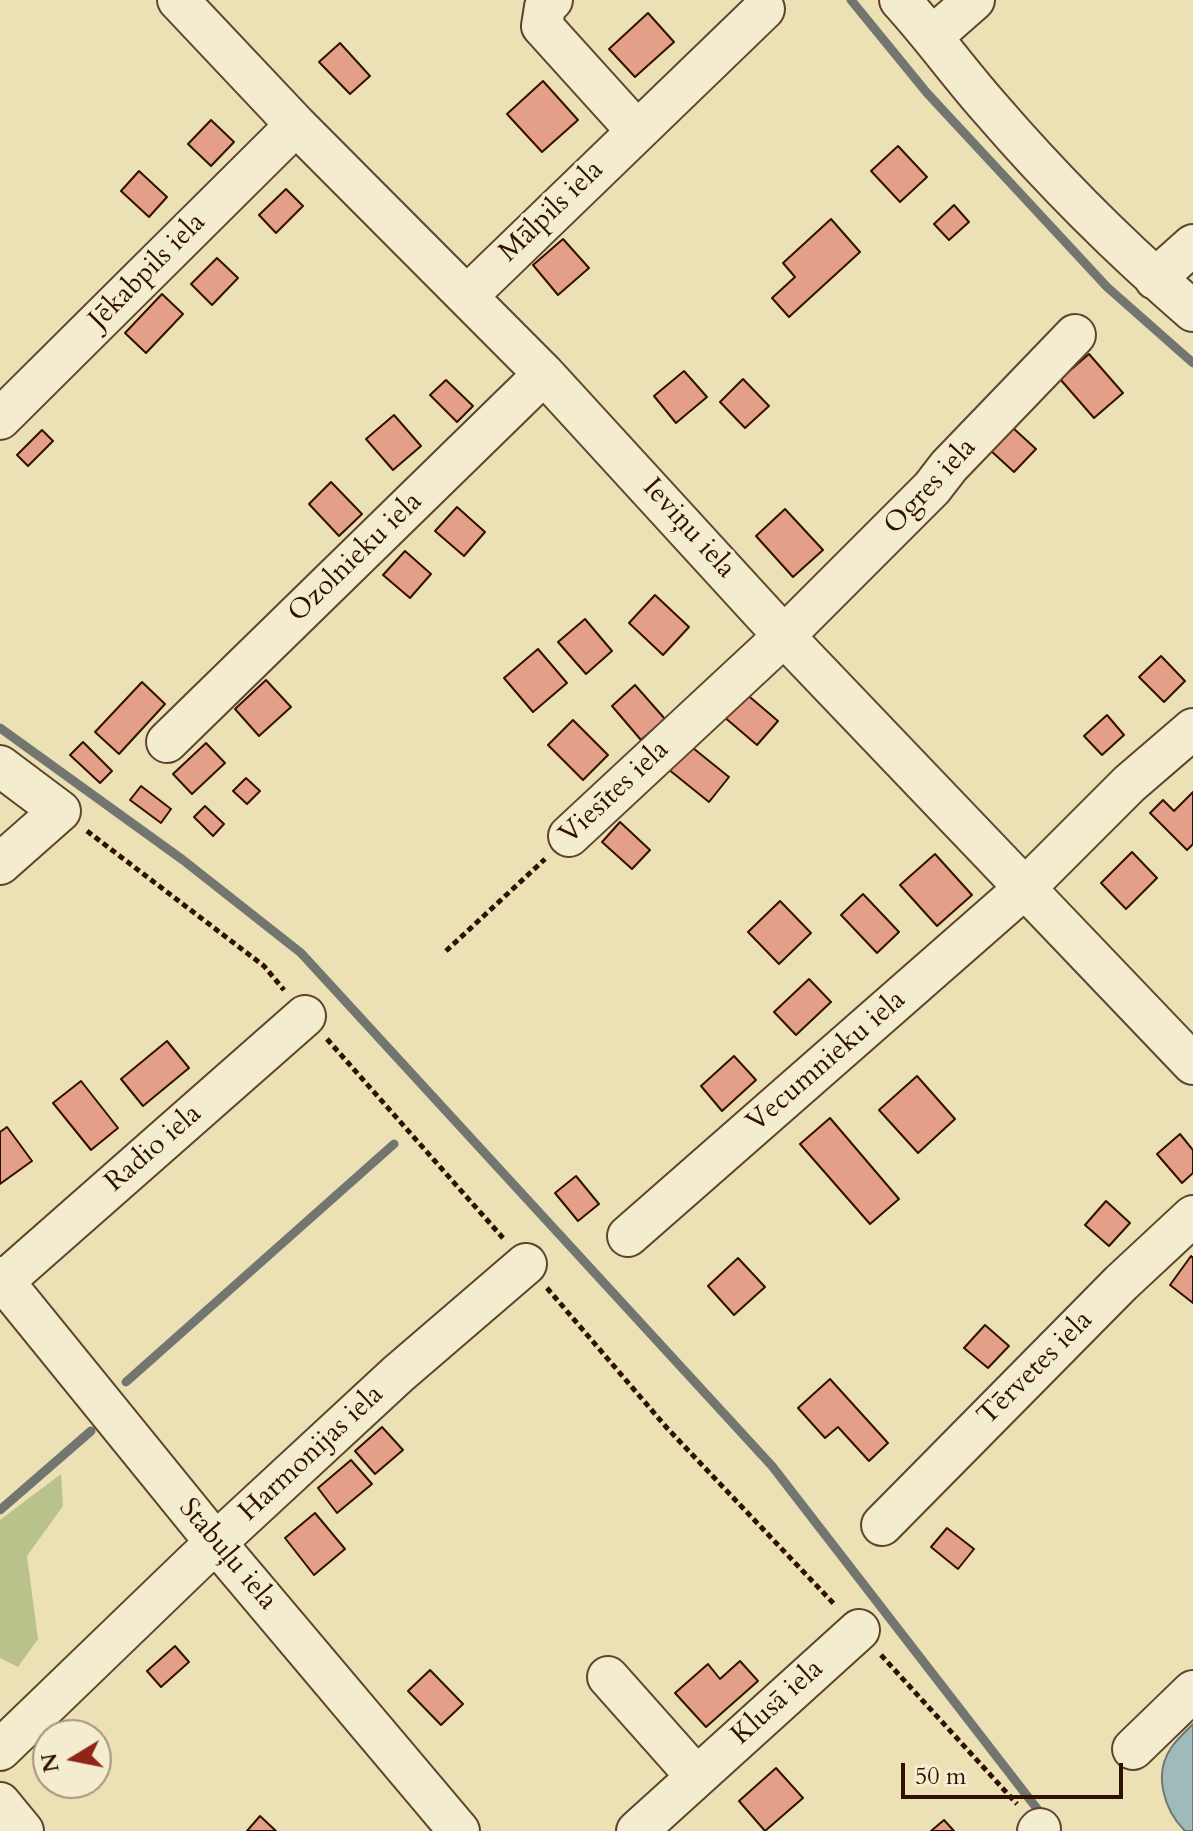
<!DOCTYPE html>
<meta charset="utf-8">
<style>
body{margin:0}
#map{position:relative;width:1193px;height:1831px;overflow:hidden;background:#ece1b5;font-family:Cardo,serif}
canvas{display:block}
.north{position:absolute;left:32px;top:1719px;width:80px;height:80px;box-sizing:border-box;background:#f3eccf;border:2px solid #a5947c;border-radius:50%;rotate:260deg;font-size:22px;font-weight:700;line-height:32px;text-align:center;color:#301000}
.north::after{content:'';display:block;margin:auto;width:28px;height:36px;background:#8f2418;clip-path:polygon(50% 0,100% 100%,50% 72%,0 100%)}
.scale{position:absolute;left:901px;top:1763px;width:222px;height:36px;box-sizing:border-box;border:4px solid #301000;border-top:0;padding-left:10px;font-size:24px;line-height:28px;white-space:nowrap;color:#301000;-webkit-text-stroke:6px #f3eccf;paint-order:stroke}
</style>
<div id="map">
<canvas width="1193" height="1831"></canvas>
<div class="north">N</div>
<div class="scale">50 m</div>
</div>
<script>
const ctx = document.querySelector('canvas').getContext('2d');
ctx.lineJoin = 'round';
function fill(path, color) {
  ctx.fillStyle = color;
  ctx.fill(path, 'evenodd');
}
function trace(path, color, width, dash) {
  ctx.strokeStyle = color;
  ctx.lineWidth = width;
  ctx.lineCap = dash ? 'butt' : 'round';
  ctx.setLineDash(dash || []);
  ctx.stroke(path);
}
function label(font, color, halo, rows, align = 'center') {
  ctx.font = font + ' Cardo,serif';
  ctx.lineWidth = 7;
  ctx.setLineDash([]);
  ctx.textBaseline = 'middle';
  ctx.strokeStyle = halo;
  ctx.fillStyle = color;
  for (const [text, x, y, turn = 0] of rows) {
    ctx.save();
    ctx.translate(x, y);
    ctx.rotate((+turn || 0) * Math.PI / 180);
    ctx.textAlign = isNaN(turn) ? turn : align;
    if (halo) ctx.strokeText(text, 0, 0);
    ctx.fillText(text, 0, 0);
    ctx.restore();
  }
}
fill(new Path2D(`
 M61,1474L63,1506L27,1556L38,1639L18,1667L0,1658V1520Z`), '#bac28c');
const water = new Path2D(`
 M1193,1724V1831H1185C1164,1810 1153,1774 1171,1748C1177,1739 1186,1731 1193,1724Z`);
fill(water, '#9fbaba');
trace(water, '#737670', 2);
trace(new Path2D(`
 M851,0L927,93L1107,287L1193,363
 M0,728L183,860L301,953L772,1466L1045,1819
 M126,1382L394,1144
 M0,1510L91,1431`), '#737670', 9);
const building = new Path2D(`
 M648,13L674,42L635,77L609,49Z
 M340,43L370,76L350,94L319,62Z
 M543,81L578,120L542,152L507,114Z
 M211,120L234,142L211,166L188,144Z
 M898,146L927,177L900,202L871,171Z
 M139,171L167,197L149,217L121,191Z
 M286,189L303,206L276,233L259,215Z
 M954,205L969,222L949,240L934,224Z
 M831,219L860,252L789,317L772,298L795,277L783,263Z
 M563,239L589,268L558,295L533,265Z
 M217,258L238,278L212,305L191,284Z
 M162,294L183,314L146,353L125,333Z
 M1089,354L1123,393L1094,418L1060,379Z
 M684,371L707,397L676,423L654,396Z
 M743,379L769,406L745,428L720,402Z
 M446,380L473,406L457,422L430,395Z
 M394,415L421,446L393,470L366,439Z
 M1012,427L1036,449L1014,472L990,450Z
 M42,430L53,441L28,466L17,455Z
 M331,482L362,514L339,536L309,504Z
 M457,507L485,532L464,556L435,531Z
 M785,509L823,550L793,577L756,536Z
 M405,551L431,574L410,598L383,575Z
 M655,595L689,627L663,655L629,623Z
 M585,619L612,651L586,674L558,642Z
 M538,649L567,683L533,712L504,678Z
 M1161,656L1185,681L1164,702L1139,677Z
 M266,680L291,707L259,736L235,709Z
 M142,682L165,704L119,754L95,732Z
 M635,685L665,719L641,740L612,706Z
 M744,692L778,721L757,745L723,716Z
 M1107,715L1124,735L1102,755L1084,736Z
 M573,720L608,755L583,780L548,745Z
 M83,742L112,771L100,783L70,755Z
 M206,743L225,763L192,794L173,774Z
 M688,744L729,777L709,802L668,769Z
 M246,778L260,791L247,804L233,791Z
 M141,786L171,809L161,823L130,800Z
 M1193,792V844L1187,850L1150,813L1163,800L1174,811Z
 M205,806L224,824L213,836L194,817Z
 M620,822L650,850L632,869L602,842Z
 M1132,852L1157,878L1126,909L1101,883Z
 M935,854L972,895L937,926L900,885Z
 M863,894L899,932L877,953L841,915Z
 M780,901L811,933L779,964L748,932Z
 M809,979L831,1002L796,1035L774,1012Z
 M167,1041L189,1068L143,1106L121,1079Z
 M734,1056L756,1080L722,1111L701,1086Z
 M917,1076L955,1119L918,1153L879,1110Z
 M81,1081L118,1128L91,1150L53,1103Z
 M830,1118L899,1199L870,1224L800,1144Z
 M7,1127L32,1161L0,1184V1132Z
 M1180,1134L1193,1150V1173L1182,1183L1157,1154Z
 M576,1176L599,1204L578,1221L555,1193Z
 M1106,1201L1130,1223L1109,1246L1085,1225Z
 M1191,1256L1193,1258V1303L1170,1285Z
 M738,1258L765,1287L734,1315L708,1286Z
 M985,1325L1009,1346L988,1368L964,1348Z
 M830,1379L888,1443L869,1461L838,1427L825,1438L798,1408Z
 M382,1427L403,1450L375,1474L355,1451Z
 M351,1460L372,1484L337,1513L318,1488Z
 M315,1513L345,1549L314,1575L285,1538Z
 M947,1528L974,1549L958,1569L931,1547Z
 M175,1646L189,1662L161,1687L147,1671Z
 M740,1661L758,1681L706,1727L675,1693L708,1664L720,1679Z
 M430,1670L463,1704L441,1725L408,1691Z
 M776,1768L803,1798L765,1831L739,1801Z
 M260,1816L276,1831H247Z
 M944,1820L954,1831H931Z`);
fill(building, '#e49f89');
trace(building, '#301000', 2);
const minor = new Path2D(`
 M178,0L296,125L544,374L784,636L1193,1064
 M552,0L545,7L542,26L636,130
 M900,0C932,35 959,73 990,108C1052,180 1121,249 1193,311
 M933,36L974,0
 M1155,279L1193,245
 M468,295L764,9
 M0,419L296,125
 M167,742L544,374
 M0,766L60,811L0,864
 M569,836L784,636L932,488L949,466L1075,335
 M628,1236L1026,887L1129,784L1193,729
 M0,1277L216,1543L459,1831
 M4,1281L305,1016
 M882,1525L1121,1283L1193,1216
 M608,1677L696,1776
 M1133,1749L1193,1691
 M0,1750L196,1561L398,1374L526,1264
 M0,1803L23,1831
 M637,1831L859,1630
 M1038,1831L1040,1829`);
trace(minor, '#5f442d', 44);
trace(new Path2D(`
 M87,831L264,966L284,990
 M446,951L545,859
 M327,1039L503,1238
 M547,1288L667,1428L836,1606
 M881,1655L1017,1804`), '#301000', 5, [6, 4]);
trace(minor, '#f3eccf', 40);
label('28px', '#301000', '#f3eccf', [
 ["Mālpils iela",552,212,-44],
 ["Jēkabpils iela",148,272,-45],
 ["Ogres iela",931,487,-47],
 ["Ieviņu iela",688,529,48],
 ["Ozolnieku iela",356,558,-44],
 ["Viesītes iela",615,793,-43],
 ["Vecumnieku iela",827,1062,-41],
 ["Radio iela",154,1149,-41],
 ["Tērvetes iela",1036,1369,-45],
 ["Harmonijas iela",312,1454,-43],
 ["Stabuļu iela",227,1555,50],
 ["Klusā iela",778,1703,-42]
]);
</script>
